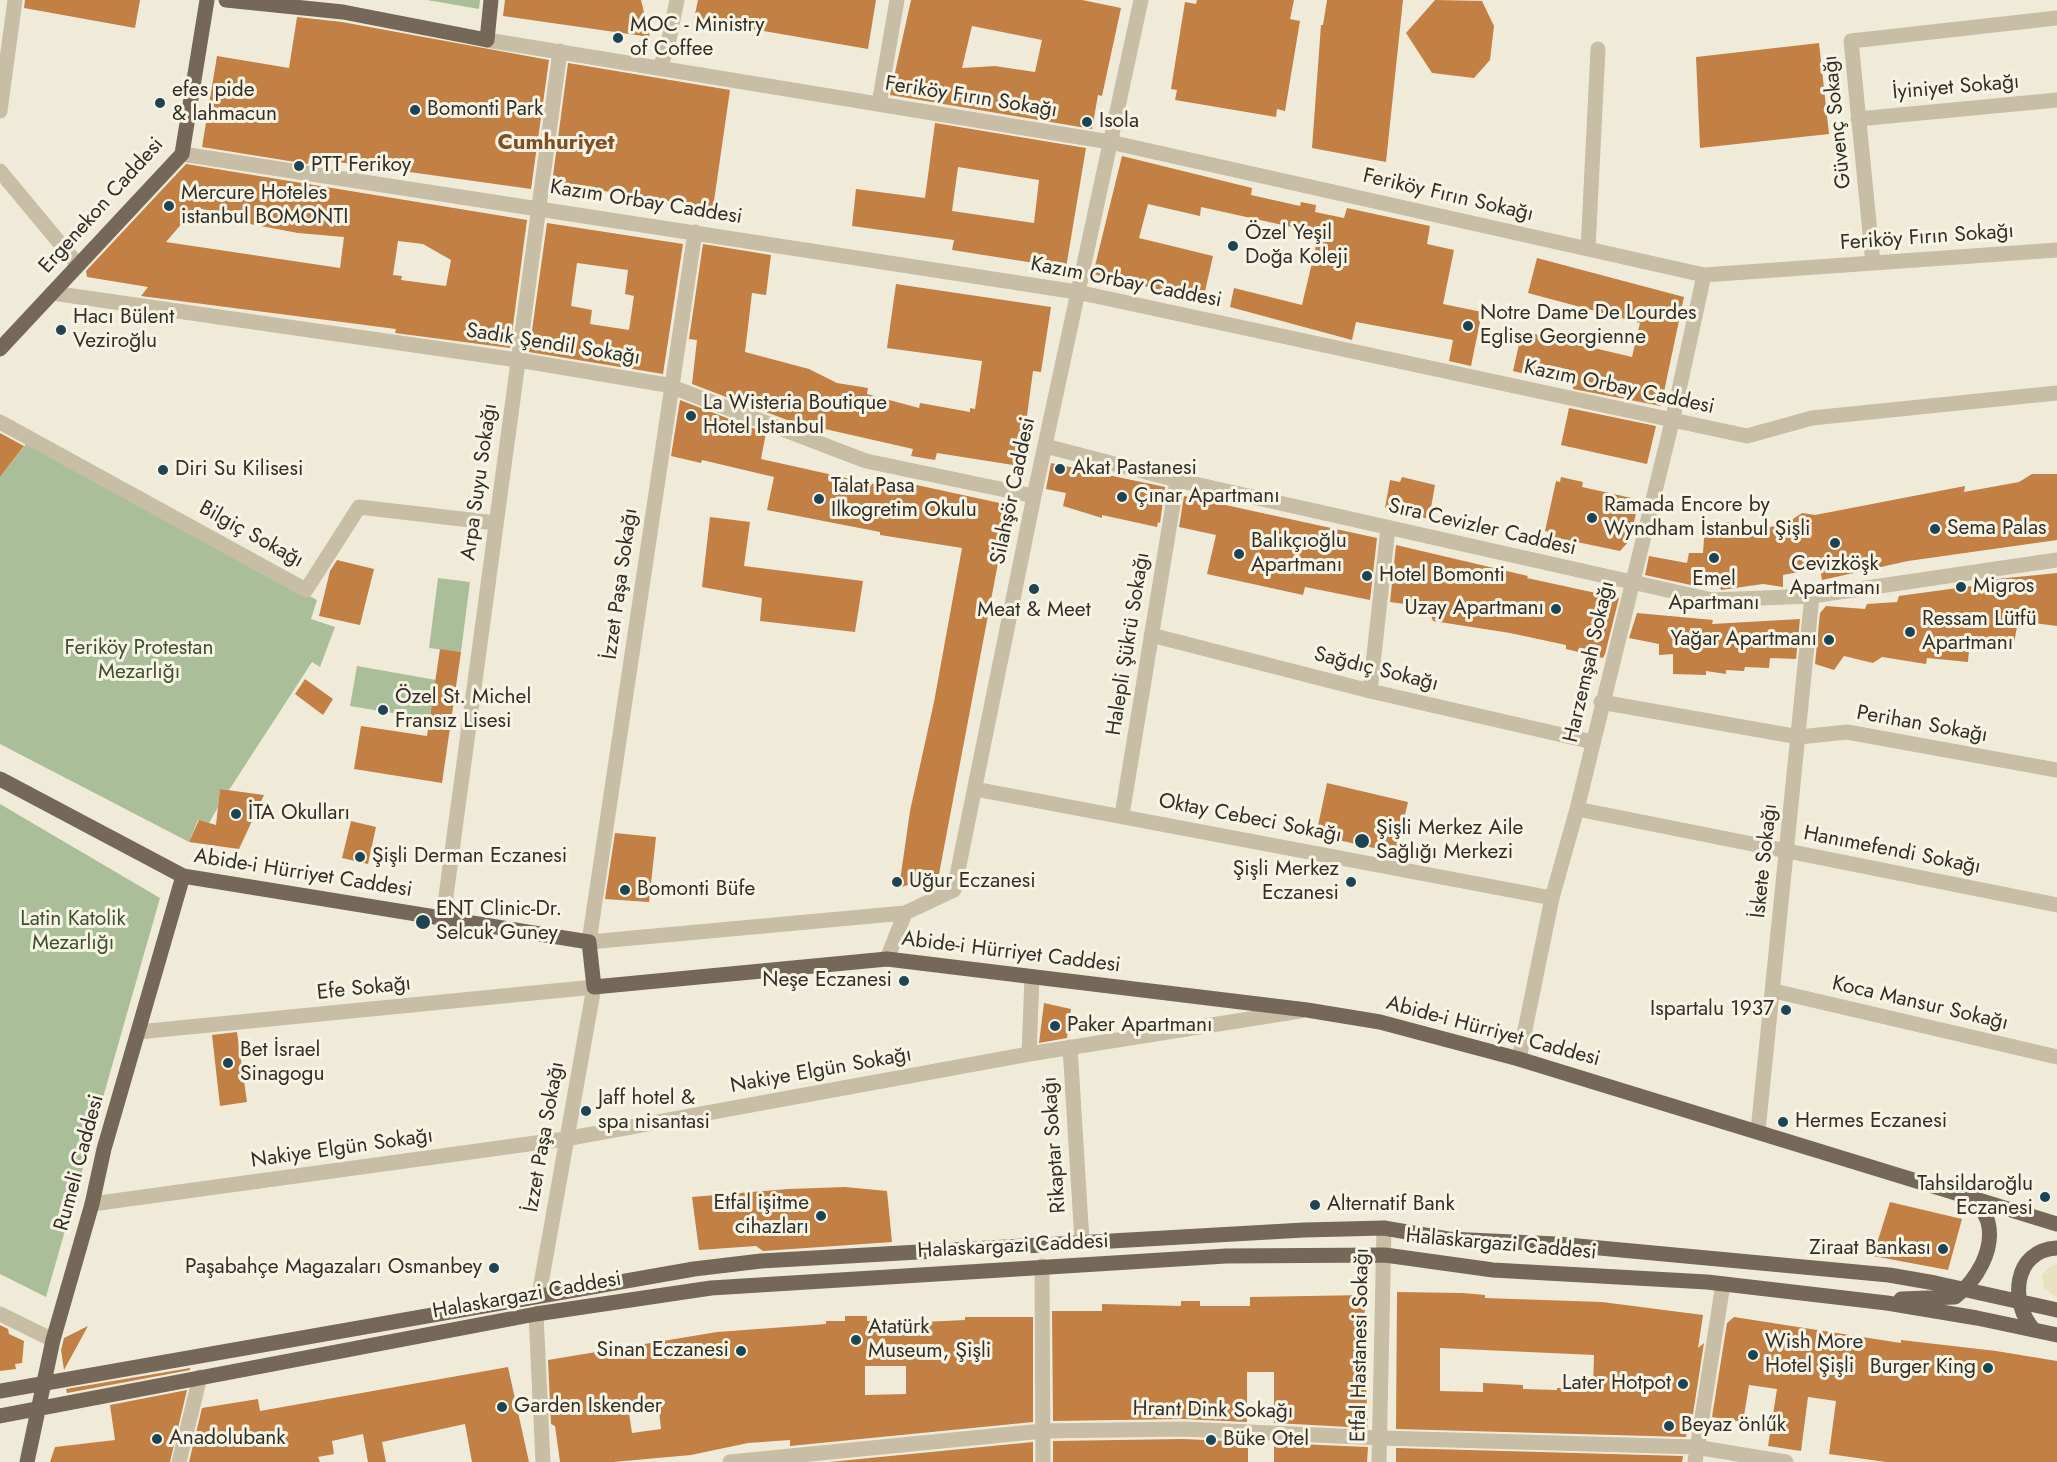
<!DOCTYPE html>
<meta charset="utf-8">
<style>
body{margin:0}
canvas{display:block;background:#f0ebd9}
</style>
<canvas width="2057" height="1462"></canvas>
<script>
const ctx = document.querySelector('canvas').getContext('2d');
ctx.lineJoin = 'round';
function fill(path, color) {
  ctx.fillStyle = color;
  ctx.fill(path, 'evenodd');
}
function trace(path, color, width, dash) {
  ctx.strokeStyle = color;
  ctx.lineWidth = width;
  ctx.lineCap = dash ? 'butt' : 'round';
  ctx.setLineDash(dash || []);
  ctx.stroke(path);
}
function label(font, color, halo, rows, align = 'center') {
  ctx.font = font + ' Jost,sans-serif';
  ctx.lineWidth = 6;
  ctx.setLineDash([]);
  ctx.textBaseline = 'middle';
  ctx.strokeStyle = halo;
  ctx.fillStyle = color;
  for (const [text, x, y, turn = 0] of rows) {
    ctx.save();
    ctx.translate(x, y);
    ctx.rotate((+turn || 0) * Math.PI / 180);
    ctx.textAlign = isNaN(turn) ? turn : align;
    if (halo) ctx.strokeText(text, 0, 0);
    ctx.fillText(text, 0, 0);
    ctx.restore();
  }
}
fill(new Path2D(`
 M427,0H480L479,9Z
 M26,444L317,600L311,619L335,627L320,667L312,662L229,790L220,789L218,807L209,823L198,820L189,842L0,744V477Z
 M438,578L470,582L461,652L429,648Z
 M357,666L436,680L429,719L350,706Z
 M0,804L160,898L46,1297L0,1274Z`), '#aabf99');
fill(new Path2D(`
 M2057,1265V1297L2044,1288L2042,1275L2051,1266Z`), '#e8e0c0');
fill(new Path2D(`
 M25,0H140L135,28L24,8Z
 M505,0H641L650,37L503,16Z
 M698,0H876L868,49L694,19Z
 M911,0H1082L1121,8L1102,96L1098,95L1092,129L890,95ZM972,26L1042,40L1035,72L995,66L962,68Z
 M1197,0H1294L1290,19L1300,21L1285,111L1277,109L1276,117L1175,100L1177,90L1171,89L1185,2L1196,4Z
 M1327,0H1403L1386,162L1312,148L1321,25H1323Z
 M1435,0L1482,1L1494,26L1490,60L1474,78L1432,73L1406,33Z
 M297,17L342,22L549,60L531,189L309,158L308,164L202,147L217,56L289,68Z
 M1819,43L1829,134L1700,148L1696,57Z
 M568,63L730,90L713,208L552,183Z
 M935,123L1086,148L1066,268L952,250L954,240L852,226L856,189L925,198ZM958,167L1039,180L1034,223L952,211Z
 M1122,156L1252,188L1251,195L1300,206L1301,202L1316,205L1315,212L1344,218L1347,208L1430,226L1427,244L1454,250L1443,304L1482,312L1471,366L1449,361L1453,340L1356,322L1352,340L1230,307L1234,288L1302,305L1319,233L1201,207L1200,216L1148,204L1139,238L1213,256L1203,300L1093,274Z
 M186,164L527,220L510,348L395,333L396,329L141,296L148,287L87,277L86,271ZM195,208L235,214L234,221L298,233L344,237L340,268L166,242ZM398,241L423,244L451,260L446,286L401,280L402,276L393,275Z
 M547,223L683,244L663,374L529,352ZM577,263L628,270L625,294L634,296L629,330L590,324L592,310L571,306Z
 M703,244L771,255L766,295L752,293L745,352L809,369L837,383L868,388L867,394L919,408L920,403L970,412V408L975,409L982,361L887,348L896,284L1051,307L1041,372L1033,371L1024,438L1017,437L1013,465L937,453L935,460L911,456L913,449L825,429L824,434L692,384L697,340L689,339Z
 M1537,258L1684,297L1661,406L1573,389V386L1513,371L1522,331L1632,357L1640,323L1528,293Z
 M680,400L766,433L761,459L887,487L889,479L1009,505L939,874L899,888L910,811L934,702L962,548L880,535V532L767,510L774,477L702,460L701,463L671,456Z
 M1569,408L1656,426L1647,464L1561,445Z
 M0,433L24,446L0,477Z
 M1051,463L1165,487L1160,523L1158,522L1157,527L1102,515V518L1063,506L1066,493L1046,489Z
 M2032,474H2057V540L1908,561L1822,580L1820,568L1783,575V587L1763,584L1721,590L1720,586L1700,587L1645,575L1649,556L1687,563L1689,553H1703L1704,538L1726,522L1770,527L1787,523L1802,513L1815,515L1965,486L1964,492L2019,482Z
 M1402,477L1435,485L1429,519L1385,508L1390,480L1400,482Z
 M1561,477L1583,482L1582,487L1636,499L1635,504H1638L1630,540L1620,551L1548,536L1549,532L1545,531L1556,481L1560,482Z
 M1184,496L1377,538L1370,600L1305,587L1303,595L1207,574L1216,535L1179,527Z
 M710,517L750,522L744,566L863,581L855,632L760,621L762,598L702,587Z
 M1396,545L1528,576L1527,578L1619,598L1605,654L1603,658L1566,649V645L1510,633L1433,621L1430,613L1418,611L1419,606L1390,602Z
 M337,560L374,569L360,625L319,616L330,571Z
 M2057,573V626L2018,621L2013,649L1969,650L1968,662L1927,658L1926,664L1882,657L1873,663L1844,656L1834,670L1815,664L1820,613L1826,606L1865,609L1867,604L1897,602L1899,596L1979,585L1997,579Z
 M1637,613L1713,620L1712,624L1800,619L1796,659L1770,658L1769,668L1745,667L1744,671L1726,670V674L1706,671V675L1673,674V654L1659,655V644L1629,638Z
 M440,649L461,652L442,783L354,769L361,726L427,736Z
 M305,679L333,699L323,715L295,694Z
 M1327,783L1408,802L1396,853L1316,835Z
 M220,789L264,795L239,849L189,842L199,820L216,825Z
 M351,821L376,827L368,864L342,858Z
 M615,833L656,837L649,902L605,899Z
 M1044,1003L1071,1009L1067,1038L1039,1043Z
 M237,1032L247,1102L220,1106L212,1035Z
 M845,1187L887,1191L892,1242L763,1251L756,1246L699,1250L692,1197L788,1189Z
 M1890,1202L1962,1219L1948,1270L1873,1256Z
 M1397,1292L1463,1293L1485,1295V1298L1602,1302L1703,1315L1698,1348L1704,1343L1693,1414H1689L1686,1437L1396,1429ZM1440,1348L1594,1355L1593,1387L1557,1388V1390L1523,1389V1385L1483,1383V1392L1440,1391Z
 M1365,1295L1364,1346L1368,1428L1274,1423V1372H1247V1422L1183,1419L1053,1421L1052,1311H1102V1304L1181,1306V1301H1200V1306H1250V1297Z
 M845,1316H867V1321L924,1322L965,1320V1317H1033V1422L790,1446V1440L748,1443L691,1455L613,1462H560L555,1426L551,1424L548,1360L717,1332L826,1324V1321H845ZM865,1366H906V1394L865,1395ZM658,1402L661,1429L632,1433L628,1406Z
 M1734,1317L1901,1343V1340L1996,1351L2057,1361V1462H1886L1829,1454L1836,1401L1808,1397L1801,1451L1768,1446L1777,1389L1749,1385L1743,1422L1712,1417L1727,1323Z
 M0,1325L8,1329L9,1334L24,1341L22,1363L15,1364L16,1369L0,1371Z
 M88,1326L64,1370L61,1350L64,1338Z
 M508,1367L529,1462H472L465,1424L382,1442L386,1462H368L363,1434L332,1441L334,1454L318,1457L320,1462H189L202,1408L258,1399L260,1411Z
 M190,1368V1370L67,1393L66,1389Z
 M187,1390L170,1462H50L55,1447L115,1440L110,1405Z
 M1183,1439L1248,1442V1462H1053V1441Z
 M1033,1442V1462H829Z
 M1274,1443L1368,1447L1367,1462H1274Z
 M1396,1448L1683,1456L1682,1462H1396Z`), '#c28045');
trace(new Path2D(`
 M487,40L1110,142L1704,275L2057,250
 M660,67L667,49L677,0
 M879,104L897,0
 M0,111L15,0
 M1858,119L2057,100
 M182,154L1077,292L1747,436L1812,418L2057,393
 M0,171L78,265
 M695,232L589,942L905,913
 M1588,249L1598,49
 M1873,263L1851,41L2057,18
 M52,293L518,360L667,385L866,461L1034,496
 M0,422L306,590L359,507L496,523
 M1045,446L1177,480L1712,600L1812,596L2057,560
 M1151,635L1370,691L1593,742
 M1370,691L1388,528
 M1601,702L1799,737L1847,732L2057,770
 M975,789L1552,898
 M1577,809L2057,905
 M1122,815L1177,480
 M443,918L560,51
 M887,959L905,913L954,890L1034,496L1141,0
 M1774,991L2057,1057
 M138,1032L594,987L539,1295
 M1070,1047L1082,1241
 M1029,1054L1032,977
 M1519,1059L1552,898L1577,809L1672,422L1704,275
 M1758,1131L1812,596
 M92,1204L565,1139L1029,1054L1300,1011
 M1042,1266L1043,1462
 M0,1314L53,1340
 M536,1314L543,1462
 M179,1462L200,1377
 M730,1462L1043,1431L1183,1429L1382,1438L1695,1447L1786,1462
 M1379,1462L1384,1228
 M1695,1462L1723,1284`), '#c8bda5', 15);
trace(new Path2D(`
 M226,0L343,12L487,40L491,0
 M0,349L182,154L207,0
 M0,779L183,876L589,942L594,987L887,959L1307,1010L1380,1022L1519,1059L2057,1224
 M1901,1299L1955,1297C1976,1281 1995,1250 1988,1222C1986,1215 1981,1208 1977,1201
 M2034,1330C2009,1303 2013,1250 2057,1248
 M0,1391L694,1269L761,1261L1304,1230L1384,1228L1448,1239L1557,1244L1889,1275L1935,1283L2057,1310
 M0,1416L536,1314L711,1288L1226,1256L1385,1255L1493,1270L1707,1282L1887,1303L1977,1318L2057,1335
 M27,1462L53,1340L92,1204L104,1149L183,876`), '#756858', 15);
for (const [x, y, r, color] of [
 [618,38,6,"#1d4454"],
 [160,103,6,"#1d4454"],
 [415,110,6,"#1d4454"],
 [1087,122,6,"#1d4454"],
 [299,166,6,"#1d4454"],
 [169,206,6,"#1d4454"],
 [1233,246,6,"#1d4454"],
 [1468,326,6,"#1d4454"],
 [61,330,6,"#1d4454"],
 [691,416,6,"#1d4454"],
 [1060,469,6,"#1d4454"],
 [163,470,6,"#1d4454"],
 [1122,497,6,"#1d4454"],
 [819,499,6,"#1d4454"],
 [1592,518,6,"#1d4454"],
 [1935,529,6,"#1d4454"],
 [1835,543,6,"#1d4454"],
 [1239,554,6,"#1d4454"],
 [1714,558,6,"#1d4454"],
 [1367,576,6,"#1d4454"],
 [1961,587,6,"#1d4454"],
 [1034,589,6,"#1d4454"],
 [1556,609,6,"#1d4454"],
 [1910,632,6,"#1d4454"],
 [1829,640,6,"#1d4454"],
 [383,710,6,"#1d4454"],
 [236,814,6,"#1d4454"],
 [1362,841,8,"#1d4454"],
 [360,857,6,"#1d4454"],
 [897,882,6,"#1d4454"],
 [1351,882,6,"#1d4454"],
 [625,890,6,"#1d4454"],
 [423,922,8,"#1d4454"],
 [904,981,6,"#1d4454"],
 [1786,1010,6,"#1d4454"],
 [1055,1026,6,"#1d4454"],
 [228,1063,6,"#1d4454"],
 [586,1111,6,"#1d4454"],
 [1783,1122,6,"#1d4454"],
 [2045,1197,6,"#1d4454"],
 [1315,1205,6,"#1d4454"],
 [821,1216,6,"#1d4454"],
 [1943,1249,6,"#1d4454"],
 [494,1268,6,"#1d4454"],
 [856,1340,6,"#1d4454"],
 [741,1351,6,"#1d4454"],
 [1753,1355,6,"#1d4454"],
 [1988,1368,6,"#1d4454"],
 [1683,1384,6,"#1d4454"],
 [502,1407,6,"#1d4454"],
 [1669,1426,6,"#1d4454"],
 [157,1439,6,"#1d4454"],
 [1211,1440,6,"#1d4454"]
]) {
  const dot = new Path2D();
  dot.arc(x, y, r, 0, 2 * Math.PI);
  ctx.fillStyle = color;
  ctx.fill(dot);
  trace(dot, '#f8f4e5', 2);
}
label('21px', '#342e26', '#f8f4e5', [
 ["MOC - Ministry",630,26],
 ["of Coffee",630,50],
 ["efes pide",172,91],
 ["& lahmacun",172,115],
 ["Bomonti Park",427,110],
 ["Isola",1099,122],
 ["PTT Ferikoy",311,166],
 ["Mercure Hoteles",181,194],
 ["istanbul BOMONTI",181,218],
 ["Özel Yeşil",1245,234],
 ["Doğa Koleji",1245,258],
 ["Notre Dame De Lourdes",1480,314],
 ["Eglise Georgienne",1480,338],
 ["Hacı Bülent",73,318],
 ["Veziroğlu",73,342],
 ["La Wisteria Boutique",703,404],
 ["Hotel Istanbul",703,428],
 ["Akat Pastanesi",1072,469],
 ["Diri Su Kilisesi",175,470],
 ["Talat Pasa",831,487],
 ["Ilkogretim Okulu",831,511],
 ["Çınar Apartmanı",1134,497],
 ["Ramada Encore by",1604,506],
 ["Wyndham İstanbul Şişli",1604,530],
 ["Sema Palas",1947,529],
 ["Balıkçıoğlu",1251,542],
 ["Apartmanı",1251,566],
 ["Cevizköşk",1835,565,"center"],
 ["Apartmanı",1835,589,"center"],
 ["Hotel Bomonti",1379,576],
 ["Emel",1714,580,"center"],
 ["Apartmanı",1714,604,"center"],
 ["Migros",1973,587],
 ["Uzay Apartmanı",1544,609,"right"],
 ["Meat & Meet",1034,611,"center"],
 ["Ressam Lütfü",1922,620],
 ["Apartmanı",1922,644],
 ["Yağar Apartmanı",1817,640,"right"],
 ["Özel St. Michel",395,698],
 ["Fransız Lisesi",395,722],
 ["İTA Okulları",248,814],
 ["Şişli Merkez Aile",1376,829],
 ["Sağlığı Merkezi",1376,853],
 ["Şişli Derman Eczanesi",372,857],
 ["Şişli Merkez",1339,870,"right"],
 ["Eczanesi",1339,894,"right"],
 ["Uğur Eczanesi",909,882],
 ["Bomonti Büfe",637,890],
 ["ENT Clinic-Dr.",436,910],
 ["Selcuk Guney",436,934],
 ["Neşe Eczanesi",892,981,"right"],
 ["Ispartalu 1937",1774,1010,"right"],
 ["Paker Apartmanı",1067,1026],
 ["Bet İsrael",240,1051],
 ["Sinagogu",240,1075],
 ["Jaff hotel &",598,1099],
 ["spa nisantasi",598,1123],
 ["Hermes Eczanesi",1795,1122],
 ["Tahsildaroğlu",2033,1185,"right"],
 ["Eczanesi",2033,1209,"right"],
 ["Etfal işitme",809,1204,"right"],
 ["cihazları",809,1228,"right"],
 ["Alternatif Bank",1327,1205],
 ["Ziraat Bankası",1931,1249,"right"],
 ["Paşabahçe Magazaları Osmanbey",482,1268,"right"],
 ["Atatürk",868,1328],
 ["Museum, Şişli",868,1352],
 ["Wish More",1765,1343],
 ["Hotel Şişli",1765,1367],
 ["Sinan Eczanesi",729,1351,"right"],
 ["Burger King",1976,1368,"right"],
 ["Later Hotpot",1671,1384,"right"],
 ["Garden Iskender",514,1407],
 ["Beyaz önlűk",1681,1426],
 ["Anadolubank",169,1439],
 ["Büke Otel",1223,1440]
], 'left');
label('21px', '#342e26', '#f8f4e5', [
 ["İyiniyet Sokağı",1956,88,-5],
 ["Feriköy Fırın Sokağı",971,98,9],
 ["Güvenç Sokağı",1838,122,-96],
 ["Feriköy Fırın Sokağı",1448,196,13],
 ["Kazım Orbay Caddesi",646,203,9],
 ["Ergenekon Caddesi",102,206,-48],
 ["Feriköy Fırın Sokağı",1927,238,-4],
 ["Kazım Orbay Caddesi",1126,283,11],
 ["Sadık Şendil Sokağı",553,345,9],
 ["Kazım Orbay Caddesi",1619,388,12],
 ["Arpa Suyu Sokağı",480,482,-82],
 ["Silahşör Caddesi",1014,491,-78],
 ["Sıra Cevizler Caddesi",1482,528,13],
 ["Bilgiç Sokağı",251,535,29],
 ["İzzet Paşa Sokağı",621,584,-82],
 ["Halepli Şükrü Sokağı",1129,644,-81],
 ["Harzemşah Sokağı",1590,662,-77],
 ["Sağdıç Sokağı",1376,670,14],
 ["Perihan Sokağı",1922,725,10],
 ["Oktay Cebeci Sokağı",1250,819,11],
 ["Hanımefendi Sokağı",1892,851,11],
 ["İskete Sokağı",1765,861,-84],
 ["Abide-i Hürriyet Caddesi",303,874,9],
 ["Abide-i Hürriyet Caddesi",1011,953,7],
 ["Efe Sokağı",364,989,-6],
 ["Koca Mansur Sokağı",1920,1004,13],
 ["Abide-i Hürriyet Caddesi",1493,1032,15],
 ["Nakiye Elgün Sokağı",821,1071,-10],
 ["İzzet Paşa Sokağı",545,1137,-80],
 ["Rikaptar Sokağı",1055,1145,-94],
 ["Nakiye Elgün Sokağı",342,1149,-8],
 ["Rumeli Caddesi",80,1163,-75],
 ["Halaskargazi Caddesi",1501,1245,5],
 ["Halaskargazi Caddesi",1013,1247,-3],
 ["Halaskargazi Caddesi",527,1296,-10],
 ["Etfal Hastanesi Sokağı",1361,1345,-89],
 ["Hrant Dink Sokağı",1213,1411,1]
]);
label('21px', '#3a512b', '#f8f4e5', [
 ["Feriköy Protestan",139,649],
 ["Mezarlığı",139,673],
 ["Latin Katolik",73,920],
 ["Mezarlığı",73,944]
]);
label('bold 22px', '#804e22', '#f8f4e5', [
 ["Cumhuriyet",556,144]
]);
</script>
